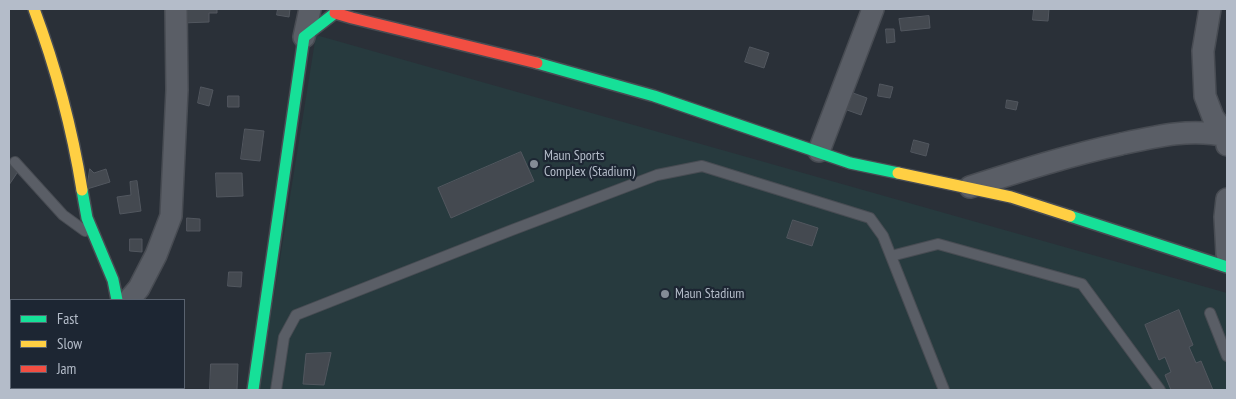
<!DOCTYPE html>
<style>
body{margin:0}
#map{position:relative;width:1236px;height:399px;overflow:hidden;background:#2a3038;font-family:"PT Sans Narrow",sans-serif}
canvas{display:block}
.frame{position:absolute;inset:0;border:10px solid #b4bcc9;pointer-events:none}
.legend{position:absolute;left:10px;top:299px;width:175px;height:90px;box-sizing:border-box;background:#1d2633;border:1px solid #59626f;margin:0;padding:6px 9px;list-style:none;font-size:15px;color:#b4bcc9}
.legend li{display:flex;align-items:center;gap:10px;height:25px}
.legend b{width:25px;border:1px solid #59626f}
</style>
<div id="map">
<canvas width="1236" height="399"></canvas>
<div class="frame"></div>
<ul class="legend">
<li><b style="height:6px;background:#16e098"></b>Fast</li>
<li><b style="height:6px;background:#ffcf43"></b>Slow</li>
<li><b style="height:6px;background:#f24e42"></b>Jam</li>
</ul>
</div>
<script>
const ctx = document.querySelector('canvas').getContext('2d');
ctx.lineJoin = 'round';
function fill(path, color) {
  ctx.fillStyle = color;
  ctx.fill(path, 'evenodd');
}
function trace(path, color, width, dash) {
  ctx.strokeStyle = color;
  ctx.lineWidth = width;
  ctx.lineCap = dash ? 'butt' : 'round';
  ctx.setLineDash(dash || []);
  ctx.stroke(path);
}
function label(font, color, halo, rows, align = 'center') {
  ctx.font = font + ' "PT Sans Narrow",sans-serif';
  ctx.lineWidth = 4.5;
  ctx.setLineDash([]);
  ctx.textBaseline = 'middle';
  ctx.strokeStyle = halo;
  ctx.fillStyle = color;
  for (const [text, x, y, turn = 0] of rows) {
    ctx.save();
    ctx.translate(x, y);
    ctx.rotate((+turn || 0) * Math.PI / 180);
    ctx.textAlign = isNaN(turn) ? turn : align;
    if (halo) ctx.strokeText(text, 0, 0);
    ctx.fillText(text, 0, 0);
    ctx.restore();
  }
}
fill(new Path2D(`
 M316,35L1227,293V390H259Z`), '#273a3e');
const building = new Path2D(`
 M182,9H217V13H209V22L182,23Z
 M278,9H290L289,17L277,15Z
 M1034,9H1049L1048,21L1033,20Z
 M929,16L930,28L901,31L899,19Z
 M886,29H894L895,42L887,43Z
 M750,47L769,53L764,68L745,62Z
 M880,84L893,87L890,98L878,96Z
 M201,87L213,90L209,106L198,103Z
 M853,93L867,98L861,115L847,110Z
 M228,96H239V107H228Z
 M1007,100L1018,102L1016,110L1006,108Z
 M245,129L264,131L260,161L241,159Z
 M914,140L929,144L926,156L911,152Z
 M521,152L534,181L451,218L438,188Z
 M9,164L19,170L9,185Z
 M90,169L94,173L106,169L110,182L87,189Z
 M216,173H242L243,196L217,197Z
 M137,181L141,211L120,214L117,197L131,195L130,182Z
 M187,218L200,219V231H187Z
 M793,220L818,228L812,246L787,238Z
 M130,239H142V252L130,251Z
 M229,272H242L241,287L228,286Z
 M1179,310L1193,345L1189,347L1196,363L1201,361L1213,390H1171L1165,375L1171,372L1165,357L1159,360L1145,325Z
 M331,353L324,385L303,384L306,354Z
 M211,364H238L237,390H210Z`);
fill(building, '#444950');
trace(building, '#52575f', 1);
const lane = new Path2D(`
 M15,162L63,215L85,231
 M891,256L938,244L1082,284L1160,390
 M1210,313L1227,356
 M276,390L284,337L296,315L512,230L657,175L702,166L870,218L883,236L944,390`);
const street = new Path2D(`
 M1210,9L1203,51L1205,96L1213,117L1226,135L1227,145
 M304,37L310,9
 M819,151L873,9
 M970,187C1020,171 1070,155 1121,144C1157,136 1191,128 1227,136
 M1227,199L1225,217L1227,254
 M129,300L139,288L156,255L171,216L177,90L176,9
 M81,390L82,388`);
const fast = new Path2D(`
 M537,63L654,96L850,163L898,173
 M82,190L87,218L113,280L117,300
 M1070,216L1227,267
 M253,390L304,37L335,13`);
const slow = new Path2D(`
 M34,9C56,68 72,128 82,190
 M898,173L1011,197L1070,216`);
const jam = new Path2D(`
 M336,9L335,13L352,18L537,63`);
trace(lane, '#484c53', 12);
trace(street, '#484c53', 24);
trace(fast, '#484c53', 14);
trace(slow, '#484c53', 14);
trace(jam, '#484c53', 14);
trace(lane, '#5a5e66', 10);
trace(street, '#5a5e66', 21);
trace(fast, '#16e098', 11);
trace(slow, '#ffcf43', 11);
trace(jam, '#f24e42', 11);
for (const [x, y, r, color] of [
 [534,164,5,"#848b96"],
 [665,294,5,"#848b96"]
]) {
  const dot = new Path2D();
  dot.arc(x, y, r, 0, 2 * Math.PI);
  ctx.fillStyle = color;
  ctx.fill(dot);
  trace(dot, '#1d2633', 2);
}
label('14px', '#b4bcc9', '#1d2633', [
 ["Maun Sports",544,156],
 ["Complex (Stadium)",544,172],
 ["Maun Stadium",675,294]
], 'left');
</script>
